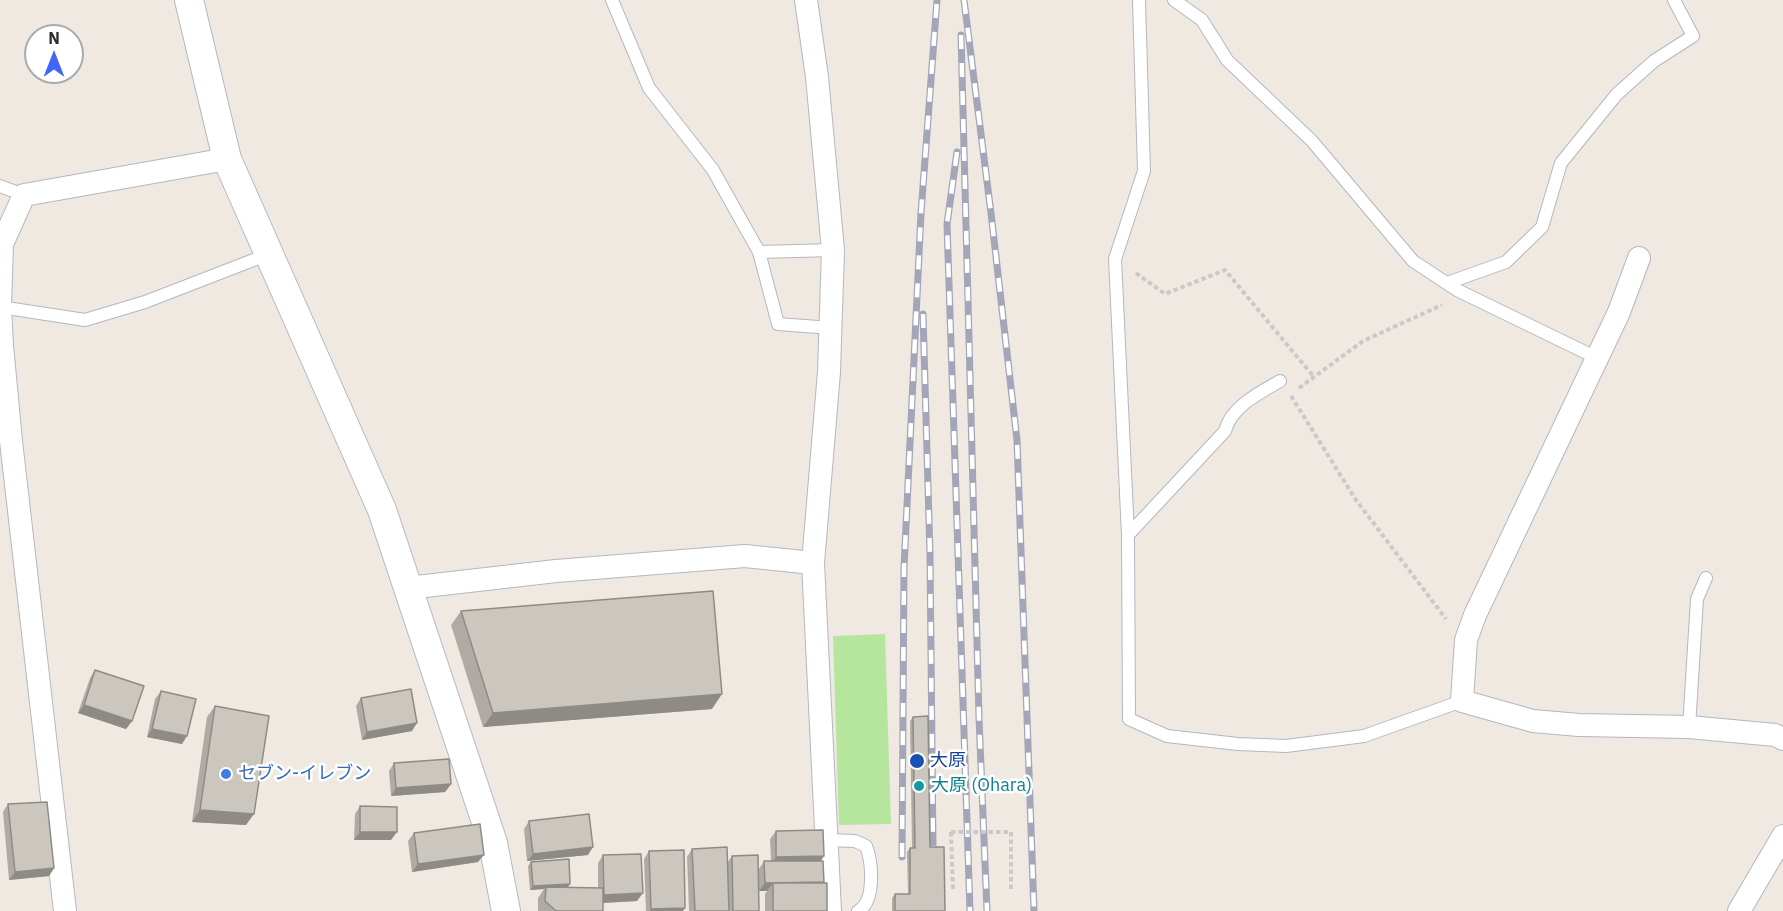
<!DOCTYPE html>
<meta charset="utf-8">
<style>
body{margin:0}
#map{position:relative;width:1783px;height:911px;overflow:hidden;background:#efe9e1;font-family:"IBM Plex Sans",sans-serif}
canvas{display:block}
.north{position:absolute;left:24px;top:24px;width:60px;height:60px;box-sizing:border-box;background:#fff;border:2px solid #ababab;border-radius:50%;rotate:0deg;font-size:16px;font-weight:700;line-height:24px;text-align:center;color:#2e2e2e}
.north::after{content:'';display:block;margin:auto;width:21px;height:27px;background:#4264fb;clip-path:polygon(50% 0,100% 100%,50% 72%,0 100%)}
</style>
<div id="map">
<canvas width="1783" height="911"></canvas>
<div class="north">N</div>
</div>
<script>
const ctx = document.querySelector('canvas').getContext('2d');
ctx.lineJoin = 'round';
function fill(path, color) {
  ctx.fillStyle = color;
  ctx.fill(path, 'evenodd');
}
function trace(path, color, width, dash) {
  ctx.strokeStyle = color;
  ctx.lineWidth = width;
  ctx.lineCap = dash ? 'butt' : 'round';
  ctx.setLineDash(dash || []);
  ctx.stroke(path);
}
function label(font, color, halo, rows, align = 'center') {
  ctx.font = font + ' "IBM Plex Sans","Noto Sans JP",sans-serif';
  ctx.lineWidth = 5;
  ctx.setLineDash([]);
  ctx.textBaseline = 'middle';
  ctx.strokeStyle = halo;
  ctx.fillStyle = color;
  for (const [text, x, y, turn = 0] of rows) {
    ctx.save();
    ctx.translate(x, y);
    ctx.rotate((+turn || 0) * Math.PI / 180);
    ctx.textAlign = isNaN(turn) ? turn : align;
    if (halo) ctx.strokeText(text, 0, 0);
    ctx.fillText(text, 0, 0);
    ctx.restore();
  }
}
fill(new Path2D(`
 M885,634L891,824L839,825L833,636Z`), '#b6e59e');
const service = new Path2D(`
 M612,0L649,88L713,170L759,252L778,324L831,328
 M1139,0L1144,171L1115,259L1128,535L1129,719L1167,736L1238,744L1286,746L1364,736L1462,701
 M1174,0L1202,20L1227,60L1312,141L1413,261L1457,290L1597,358
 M0,186L24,195
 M759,252L833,250
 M1447,283L1506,262L1542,227L1561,163L1617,94L1654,61L1693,36L1674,0
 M0,307L85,320L145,302L269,254
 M1128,535L1225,431C1231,407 1259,393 1280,381
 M1689,727L1697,599L1706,578
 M826,840L855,841L866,846C872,861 876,902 858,911`);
const minor = new Path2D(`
 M806,0L817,77L833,250L829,372L813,563L830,911
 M1639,258L1619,312L1475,615L1466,640L1462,701L1533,721L1579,725L1689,727L1775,735L1783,739
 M408,588L556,571L745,556L813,563
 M65,911L11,441L2,345L0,307L2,244L24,195L227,159
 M1739,911L1783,836`);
const tertiary = new Path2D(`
 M189,0L227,159L382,510L493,843L506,911`);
trace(service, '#b4b7c1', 14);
trace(minor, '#b4b7c1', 24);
trace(tertiary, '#b4b7c1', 30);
trace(new Path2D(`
 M1136,273L1165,294L1225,270L1314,377
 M1299,388L1363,341L1442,305
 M1291,396L1356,500L1446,619
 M951,832L953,889
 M1011,832V889`), '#c9c9c9', 4, [4.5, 3]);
trace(service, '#fff', 12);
trace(minor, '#fff', 22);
trace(tertiary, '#fff', 28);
const rail = new Path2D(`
 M964,0L991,213L1017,440L1034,911
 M961,35L979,718L987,911
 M957,152L947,224L970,911
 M923,314L930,555L933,849
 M902,857L904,568L921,213L937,0`);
trace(rail, '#a3a6b8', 7);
trace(rail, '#fff', 4.5, [14]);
trace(new Path2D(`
 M951,832H1011`), '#c9c9c9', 4, [4.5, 3]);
fill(new Path2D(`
 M461,611L712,709L483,727L451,625Z
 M95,670L132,721L126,729L78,713L90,678Z
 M161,691L182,744L147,737L155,699Z
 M361,698L412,731L362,740L356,706Z
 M215,706L246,825L192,822L207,717Z
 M913,717L930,847L945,911H892V898L895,894H908L907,852L910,848H912L910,721Z
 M394,763L451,784L445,792L391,796L389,771Z
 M8,804L54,868L49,876L9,880L3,812Z
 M360,806L391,840H354L355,814Z
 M529,821L588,855L527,861L524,829Z
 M776,831L821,861L827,911H765V894L767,891H759V869L764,861H771L770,839Z
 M414,833L478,862L412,872L408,841Z
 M692,849L727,863L732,856L759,911H689L687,857Z
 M649,851L685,908L683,911H646L644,859Z
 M603,855L637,901L603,903V911H538V898L544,889L530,890L528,866L531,862L570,884L568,887L598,888V863Z`), '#afaba4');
fill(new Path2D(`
 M722,694L712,709L483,727L493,713Z
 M84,705L132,721L126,729L78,713Z
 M417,723L412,731L362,740L367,732Z
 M152,729L187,736L182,744L147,737Z
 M451,784L445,792L391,796L396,788Z
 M200,810L254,814L246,825L192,822Z
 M360,832H397L391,840H354Z
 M593,847L588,855L527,861L533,854Z
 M484,855L478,862L412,872L418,864Z
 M824,856L819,864L771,865L776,857Z
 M54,868L49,876L9,880L15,872Z
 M765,883H773L767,891H759Z
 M570,884L567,888L546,887L544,889L530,890L533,886Z
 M643,893L637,901L599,903L604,895Z
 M685,908L683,911H650L651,909Z`), '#8e8b86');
const building = new Path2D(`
 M713,591L722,694L493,713L461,611Z
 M95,670L144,686L132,721L84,705Z
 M411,689L417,723L367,732L361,698Z
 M161,691L196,699L187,736L152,729Z
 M215,706L269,716L254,814L200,810Z
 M928,716L930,847H944L945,911H895V894H910V848H915L913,717Z
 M449,759L451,784L396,788L394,763Z
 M47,802L54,868L15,872L8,804Z
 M360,806L397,807V832H360Z
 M589,814L593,847L533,854L529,821Z
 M480,824L484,855L418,864L414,833Z
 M823,830L824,856L776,857V831Z
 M727,847L729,911H695L692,849Z
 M684,850L685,908L651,909L649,851Z
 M641,854L643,893L604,895L603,855Z
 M758,855L759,911H733L732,856Z
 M569,859L570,884L533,886L531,862Z
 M764,861H823L824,882L765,883Z
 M773,883H827V911H773Z
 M546,887L603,888V911H556L545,901Z`);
fill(building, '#cbc7bf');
trace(building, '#8e8b86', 1.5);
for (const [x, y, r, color] of [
 [917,761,8,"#1a4fb4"],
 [226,774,6,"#3f7fe0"],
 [919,786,6,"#0f9aa8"]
]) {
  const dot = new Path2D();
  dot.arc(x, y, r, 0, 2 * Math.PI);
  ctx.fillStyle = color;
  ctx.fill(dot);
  trace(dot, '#fff', 2);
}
label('18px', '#164399', '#fff', [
 ["大原",930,761]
], 'left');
label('18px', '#366cbe', '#fff', [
 ["セブン-イレブン",238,774]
], 'left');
label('18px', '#0d838f', '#fff', [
 ["大原 (Ohara)",931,786]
], 'left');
</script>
